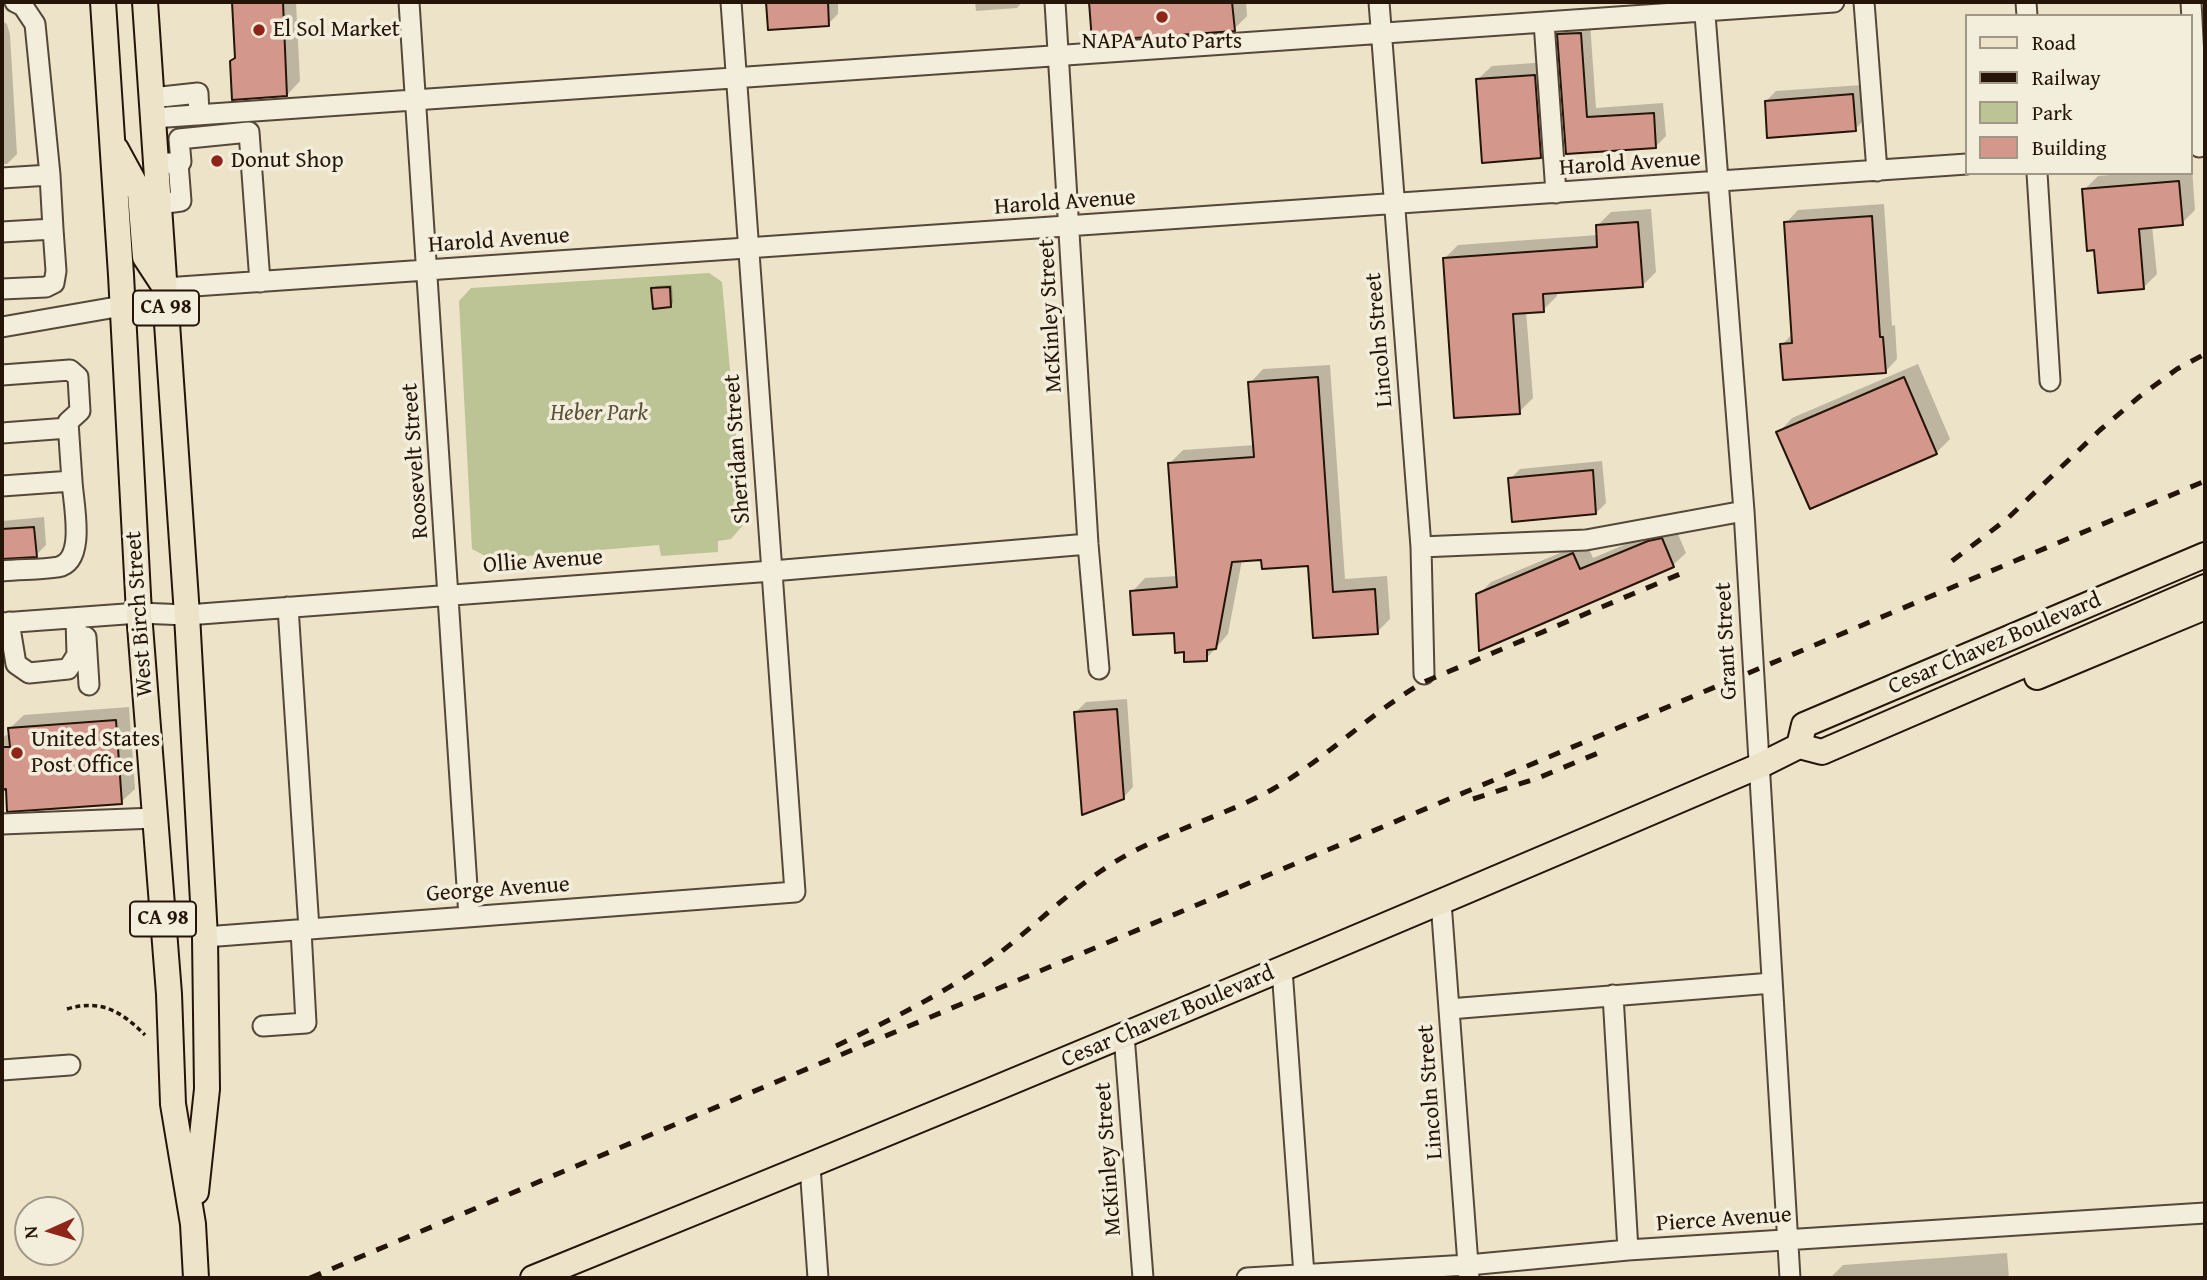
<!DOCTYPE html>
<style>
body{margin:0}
#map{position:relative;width:2207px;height:1280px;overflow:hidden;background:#ede3c9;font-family:"Gentium Book Plus",serif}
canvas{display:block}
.frame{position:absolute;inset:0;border:4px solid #241508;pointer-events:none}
.legend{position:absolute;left:1965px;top:14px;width:228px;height:161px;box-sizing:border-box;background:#f3eddc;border:2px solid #a09787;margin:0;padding:9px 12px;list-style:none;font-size:21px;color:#241508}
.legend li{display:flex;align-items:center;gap:14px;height:35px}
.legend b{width:35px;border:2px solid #a09787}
.north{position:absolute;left:14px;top:1196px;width:70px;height:70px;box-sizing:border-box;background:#f3eddc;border:2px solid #a09787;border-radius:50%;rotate:266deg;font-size:19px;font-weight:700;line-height:28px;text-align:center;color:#241508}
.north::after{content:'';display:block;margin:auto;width:24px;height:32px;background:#8f2418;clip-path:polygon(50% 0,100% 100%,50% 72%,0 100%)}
</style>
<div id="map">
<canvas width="2207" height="1280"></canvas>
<div class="frame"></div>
<ul class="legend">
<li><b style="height:9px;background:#ede3c9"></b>Road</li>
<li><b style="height:9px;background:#241508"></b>Railway</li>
<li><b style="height:19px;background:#bcc394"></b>Park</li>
<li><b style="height:19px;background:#d4978c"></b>Building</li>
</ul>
<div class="north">N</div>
</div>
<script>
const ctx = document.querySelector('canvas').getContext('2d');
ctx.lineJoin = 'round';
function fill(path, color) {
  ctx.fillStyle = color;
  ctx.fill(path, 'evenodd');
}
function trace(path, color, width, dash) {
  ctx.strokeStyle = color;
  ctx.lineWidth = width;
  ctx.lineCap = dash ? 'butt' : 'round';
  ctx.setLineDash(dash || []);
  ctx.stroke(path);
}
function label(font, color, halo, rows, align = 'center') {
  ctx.font = font + ' "Gentium Book Plus",serif';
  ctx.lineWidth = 7;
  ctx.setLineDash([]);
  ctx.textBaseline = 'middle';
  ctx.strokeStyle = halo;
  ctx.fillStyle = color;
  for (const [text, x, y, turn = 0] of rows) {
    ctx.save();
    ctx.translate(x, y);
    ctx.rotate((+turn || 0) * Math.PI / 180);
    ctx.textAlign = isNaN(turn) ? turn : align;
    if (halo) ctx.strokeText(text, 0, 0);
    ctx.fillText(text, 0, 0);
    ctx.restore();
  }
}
fill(new Path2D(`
 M709,273L722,282L744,524L731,539L718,541V552L661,556L659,545L491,559L472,549L459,301L471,288Z`), '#bcc394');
fill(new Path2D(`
 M234,2H296L300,81L287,95L237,57Z
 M768,2H838V14L828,24L770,28Z
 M975,2H1022L1017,8L976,11Z
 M1091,2H1246L1247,16L1234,29L1093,39Z
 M2,21L7,24L10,35L17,154L7,164H2Z
 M1590,23L1596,108L1663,103L1666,136L1656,146L1567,152L1559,35L1569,25Z
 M1548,62L1554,143L1541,157L1478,79L1492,66Z
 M1862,85L1865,119L1855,129L1766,101L1776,91Z
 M2192,168L2195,210L2182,223L2152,226L2157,274L2143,288L2096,248L2084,190L2098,176L2133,173H2191Z
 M1884,204L1892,326L1895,325L1897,359L1885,372L1782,345L1793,333L1786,223L1798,210Z
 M1651,209L1656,272L1642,286L1557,292V296L1543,310L1526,311L1533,398L1519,412L1445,258L1458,245L1598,235V225L1611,212Z
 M672,285L673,303L670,305L653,289L656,286Z
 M1918,364L1950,439L1936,453L1779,432L1792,418Z
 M1330,365L1345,579L1387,576L1390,619L1377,632L1315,636L1310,564L1263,558L1242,560L1228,634L1206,659L1186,650L1176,631L1132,592L1145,578L1178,576L1170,463L1183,450L1255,445L1250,383L1263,369Z
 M1602,461L1606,503L1596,513L1510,479L1520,469Z
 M44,517L46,545L36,555L2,557V521Z
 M1675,527L1686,553L1673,565L1481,648L1478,595L1491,582L1586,542L1593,558L1662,529Z
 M1127,699L1133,787L1123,798L1076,712L1086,702Z
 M129,707L135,789L121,802L2,788V739L6,735H11L10,728L24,715Z
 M2007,1253L2009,1278H1830L1843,1265Z`), '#0003');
const building = new Path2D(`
 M232,2H283L287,96L232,100L230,61L235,58Z
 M766,2H828L829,26L768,30Z
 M1089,2H1232L1235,31L1092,41Z
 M1581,33L1587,117L1654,113L1656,148L1566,154L1557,34Z
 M1535,75L1541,158L1482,163L1476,79Z
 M1853,94L1856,131L1767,138L1765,101Z
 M2179,181L2183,225L2139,229L2144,289L2098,293L2094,250L2087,251L2082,189Z
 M1872,216L1880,337H1883L1886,373L1783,380L1780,344L1792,343L1784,222Z
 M1638,222L1643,287L1543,294L1544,312L1513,314L1520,414L1454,418L1443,258L1597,247L1596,225Z
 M670,287L671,307L653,309L651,288Z
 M1318,377L1333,592L1375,589L1378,634L1313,638L1308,566L1262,569L1261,560L1232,562L1216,649L1207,650V661L1184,662V652L1175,653L1174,633L1133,635L1130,591L1177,587L1168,463L1254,457L1248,382Z
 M1904,377L1937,454L1810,509L1776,432Z
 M1593,470L1596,514L1512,522L1508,478Z
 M34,527L37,557L2,559V529Z
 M1662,538L1674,567L1479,651L1476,594L1573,553L1580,569L1648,541Z
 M1117,709L1124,799L1082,815L1074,712Z
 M116,720L122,804L7,812L6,789L2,790V747H10L8,728Z`);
fill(building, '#d4978c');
trace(building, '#241508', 2);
const minor = new Path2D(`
 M409,2L469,917
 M1055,2L1088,544L1099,669
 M1379,2L1421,547L1424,674
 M1704,2L1744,511L1790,1278
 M1864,2L1877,171
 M2026,2L2027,16
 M2191,2L2199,147
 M1544,22L1556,193
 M152,98L198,93L199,115
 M153,118L1834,2
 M156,164L181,162L179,139L249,132L260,282
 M2037,173L2050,381
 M2,178L50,175
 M159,204L181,201L178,163
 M2,232L53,229L50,175L35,24L23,6L15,2
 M165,288L1967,164
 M2,289L46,287L54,283L56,271L53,229
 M2,327L122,306
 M2,375L70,370L78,377L80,411L68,422L72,481L2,486
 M2,433L68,428
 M1421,547L1586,540L1744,511
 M2,571C20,569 40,570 58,567C87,561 73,503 72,481
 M288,607L309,929
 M9,622L16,664L29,673L68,669L77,655L76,618
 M2,623L139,613L187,615L772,571L1088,544
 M86,637L89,685
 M2,824L155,818
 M1441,902L1469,1278
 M205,937L795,892L731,2
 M1282,969L1304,1275
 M1613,995L1628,1250
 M1449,1009L1772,983
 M263,1026L306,1023L301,930
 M1124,1035L1143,1278
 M2,1070L70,1065
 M810,1166L818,1278
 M1247,1278L1468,1265L1628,1250L2205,1213`);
const major = new Path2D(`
 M103,2L121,275L139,613L169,994L173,1104L193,1224L196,1278
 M145,2L187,615L205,937L207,1089L196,1192
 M116,149L140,193L145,257L164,286
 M2037,677L2205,607
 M1799,746L1804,725L2205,555
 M533,1278C943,1112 1352,941 1759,766L1799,746L1822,752L2205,587`);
trace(minor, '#564838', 23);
trace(major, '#241508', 28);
trace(new Path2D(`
 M67,1009C101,999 121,1011 145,1035`), '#241508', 3.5, [5, 3.5]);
trace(minor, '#f3eddc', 19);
trace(major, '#ede3c9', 24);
trace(new Path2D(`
 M1952,561L2007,519L2100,430L2139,397L2177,369L2205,354
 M1473,799L1538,778L1603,751
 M836,1046C892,1019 948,992 997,955C1032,928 1064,896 1101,871C1154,834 1217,820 1273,789C1327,758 1370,713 1424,682L1680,574
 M310,1278L2205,481`), '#241508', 5, [12, 12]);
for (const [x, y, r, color] of [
 [1162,17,7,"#8f2418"],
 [259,30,7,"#8f2418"],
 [217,161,7,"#8f2418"],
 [17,753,7,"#8f2418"]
]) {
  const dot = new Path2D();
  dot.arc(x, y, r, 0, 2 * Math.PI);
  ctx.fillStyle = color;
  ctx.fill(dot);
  trace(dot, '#f3eddc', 2.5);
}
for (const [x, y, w] of [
 [166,308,66],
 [163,919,66]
]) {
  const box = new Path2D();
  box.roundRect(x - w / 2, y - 17.5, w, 35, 5);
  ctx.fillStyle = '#f3eddc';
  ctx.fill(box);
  trace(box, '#241508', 2);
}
label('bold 21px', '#241508', null, [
 ["CA 98",166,308],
 ["CA 98",163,919]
]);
label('23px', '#241508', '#f3eddc', [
 ["El Sol Market",273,30],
 ["NAPA Auto Parts",1162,42,"center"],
 ["Donut Shop",231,161],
 ["United States",31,740],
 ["Post Office",31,766]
], 'left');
label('23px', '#241508', '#f3eddc', [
 ["Harold Avenue",1630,164,-4],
 ["Harold Avenue",1065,203,-4],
 ["Harold Avenue",499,241,-4],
 ["McKinley Street",1051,316,-93],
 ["Lincoln Street",1380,340,-95],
 ["Sheridan Street",738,449,-94],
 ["Roosevelt Street",416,461,-94],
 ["Ollie Avenue",543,562,-4],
 ["West Birch Street",140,614,-94],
 ["Grant Street",1727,641,-93],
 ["Cesar Chavez Boulevard",1995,644,-23],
 ["George Avenue",498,890,-4],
 ["Cesar Chavez Boulevard",1168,1017,-23],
 ["Lincoln Street",1431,1092,-94],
 ["McKinley Street",1109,1159,-94],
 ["Pierce Avenue",1724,1220,-4]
]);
label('italic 23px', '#595239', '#f3eddc', [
 ["Heber Park",599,414]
]);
</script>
